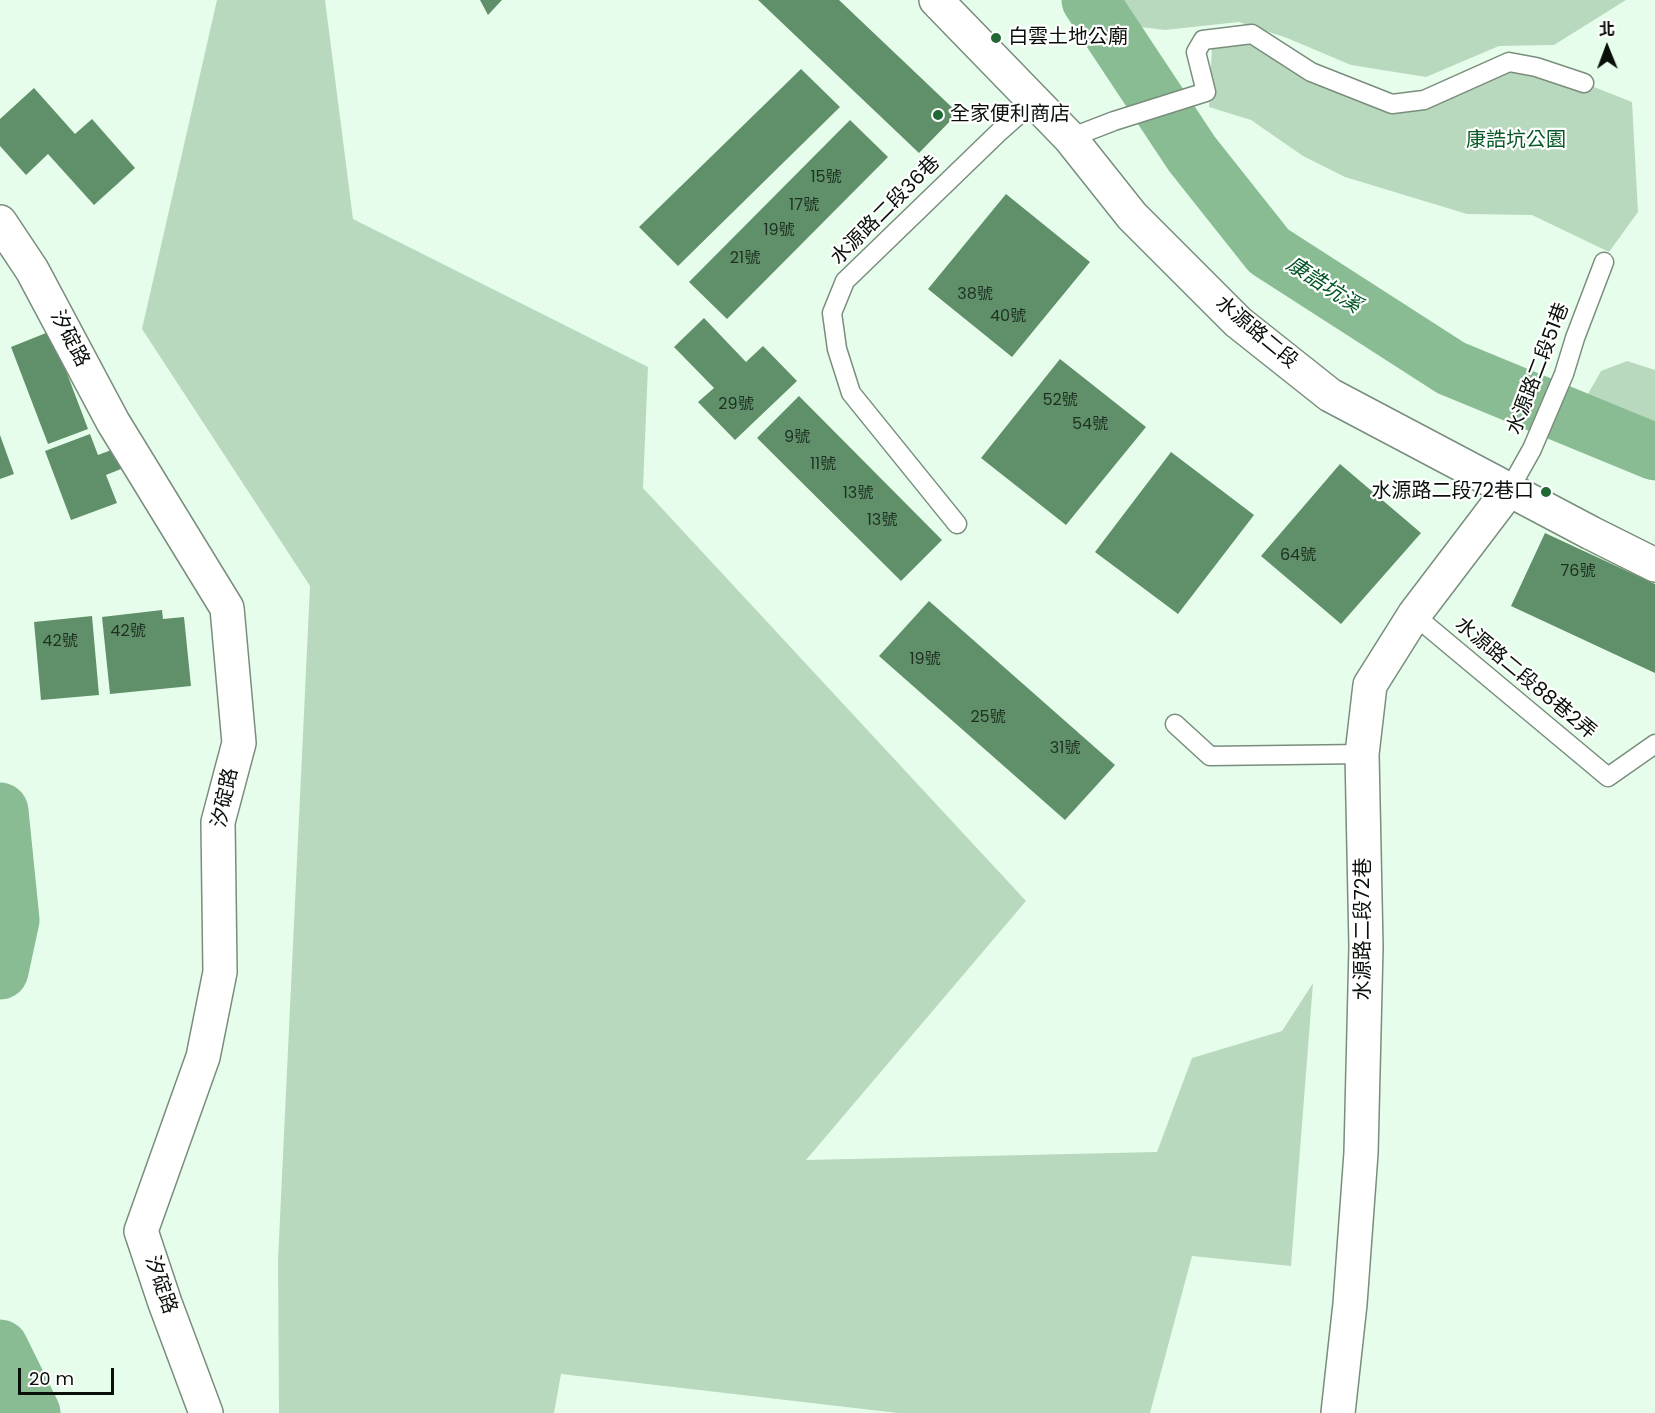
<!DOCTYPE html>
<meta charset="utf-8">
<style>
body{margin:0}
#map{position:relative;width:1655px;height:1413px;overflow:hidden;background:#e7fdeb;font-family:Poppins,"Noto Sans TC",sans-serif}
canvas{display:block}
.north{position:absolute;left:1577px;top:18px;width:60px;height:60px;-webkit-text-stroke:4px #fff;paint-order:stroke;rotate:359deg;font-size:16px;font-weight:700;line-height:24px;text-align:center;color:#09100a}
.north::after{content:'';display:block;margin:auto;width:21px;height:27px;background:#09100a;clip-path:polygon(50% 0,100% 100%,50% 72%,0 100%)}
.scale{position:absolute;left:18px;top:1368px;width:96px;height:27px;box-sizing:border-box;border:3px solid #09100a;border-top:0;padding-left:8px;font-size:18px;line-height:21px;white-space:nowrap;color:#09100a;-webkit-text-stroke:4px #fff;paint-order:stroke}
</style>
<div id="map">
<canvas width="1655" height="1413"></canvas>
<div class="north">北</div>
<div class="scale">20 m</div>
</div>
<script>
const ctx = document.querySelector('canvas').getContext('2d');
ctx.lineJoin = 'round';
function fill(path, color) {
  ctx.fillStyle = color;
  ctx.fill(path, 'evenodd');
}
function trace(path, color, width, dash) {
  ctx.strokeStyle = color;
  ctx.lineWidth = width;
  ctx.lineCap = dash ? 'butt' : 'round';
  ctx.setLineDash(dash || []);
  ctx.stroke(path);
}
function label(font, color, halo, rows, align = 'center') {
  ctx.font = font + ' Poppins,"Noto Sans TC",sans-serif';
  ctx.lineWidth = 4.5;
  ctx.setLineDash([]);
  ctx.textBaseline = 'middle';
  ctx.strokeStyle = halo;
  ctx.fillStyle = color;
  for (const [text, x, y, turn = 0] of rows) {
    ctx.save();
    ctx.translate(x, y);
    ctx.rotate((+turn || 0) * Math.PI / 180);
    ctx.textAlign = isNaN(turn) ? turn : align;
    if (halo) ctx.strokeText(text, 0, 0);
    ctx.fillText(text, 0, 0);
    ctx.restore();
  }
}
fill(new Path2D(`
 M217,0H325L353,219L648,367L643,488L1026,901L806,1160L1157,1152L1192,1058L1282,1031L1313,983L1291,1266L1192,1256L1150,1413H898L561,1374L554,1413H279L278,1260L310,586L142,329Z
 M1121,0H1626L1554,45L1499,46L1426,77L1351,65L1287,38L1239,22L1165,30L1141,27Z
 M1255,42L1406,111L1509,62L1584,83L1632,102L1638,212L1609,252L1532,215L1467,214L1345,177L1303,156L1251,120L1209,107L1212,47Z
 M1627,361L1655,370V432L1618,416L1588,394L1601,371Z`), '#b9d9be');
trace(new Path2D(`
 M1090,0L1192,154L1269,251L1451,368L1655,452
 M0,811L11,920L0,971
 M0,1348L32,1413`), '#89bc93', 57);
fill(new Path2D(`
 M480,0H502L488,15Z
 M758,0H839L958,113L919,153Z
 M801,69L840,107L678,266L639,227Z
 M34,88L75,134L92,119L135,168L94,205L48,154L26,175L0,146V119Z
 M850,120L888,157L727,319L689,282Z
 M1006,194L1090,262L1012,357L928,289Z
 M704,318L746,362L763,346L797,381L735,440L698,402L714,388L674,347Z
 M51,331L88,429L48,444L11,347Z
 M1060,359L1146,427L1066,525L981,458Z
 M799,396L942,540L901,581L757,438Z
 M90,434L98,455L114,449L121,469L106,475L117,503L71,520L45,451Z
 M0,435L14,474L0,479Z
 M1171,452L1254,515L1178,614L1095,552Z
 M1340,464L1421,533L1341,624L1261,556Z
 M1545,533L1655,584V673L1511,606Z
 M929,601L1115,765L1065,820L879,656Z
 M162,610L163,619L184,617L191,686L110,694L102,617Z
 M92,616L99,695L41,700L34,622Z`), '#5f9069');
const service = new Path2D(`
 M1070,138L1114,121L1206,92L1196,52L1203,40L1252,34L1311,72L1392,104L1424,100L1509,62L1536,67L1584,83
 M1509,490L1532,449L1564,374L1575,338L1604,262
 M957,524L851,393L837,349L832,313L845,281L998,133L1034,101
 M1414,615L1608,777L1655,744
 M1175,724L1210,756L1362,754`);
const minor = new Path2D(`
 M936,0L1070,138L1132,216L1238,322L1330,395L1591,533L1655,565
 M1338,1413L1350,1304L1361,1153L1366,947L1362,754L1370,685L1414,615L1509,490`);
const tertiary = new Path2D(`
 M0,222L32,270L113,422L227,608L239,743L218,822L220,972L203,1057L141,1231L165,1303L206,1413`);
trace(service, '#798d7c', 21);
trace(minor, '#798d7c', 36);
trace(tertiary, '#798d7c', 36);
trace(service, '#fff', 18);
trace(minor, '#fff', 33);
trace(tertiary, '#fff', 33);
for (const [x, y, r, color] of [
 [996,38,6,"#206936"],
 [938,115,6,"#206936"],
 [1546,492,6,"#206936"]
]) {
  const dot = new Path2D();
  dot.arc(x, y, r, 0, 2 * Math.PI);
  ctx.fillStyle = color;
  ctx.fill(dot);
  trace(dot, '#fff', 2);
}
label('16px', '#1e3022', null, [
 ["15號",826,178],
 ["17號",804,206],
 ["19號",779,231],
 ["21號",745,259],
 ["38號",975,295],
 ["40號",1008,317],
 ["52號",1060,401],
 ["29號",736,405],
 ["54號",1090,425],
 ["9號",797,438],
 ["11號",823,465],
 ["13號",858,494],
 ["13號",882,521],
 ["64號",1298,556],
 ["76號",1578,572],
 ["42號",128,632],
 ["42號",60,642],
 ["19號",925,660],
 ["25號",988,718],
 ["31號",1065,749]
]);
label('20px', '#09100a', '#fff', [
 ["白雲土地公廟",1008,38],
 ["全家便利商店",950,115],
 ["水源路二段72巷口",1534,492,"right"]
], 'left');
label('20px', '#075a28', '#fff', [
 ["康誥坑公園",1516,141]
]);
label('20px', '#09100a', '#fff', [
 ["水源路二段36巷",886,211,-45],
 ["水源路二段",1256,333,40],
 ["汐碇路",69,339,62],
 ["水源路二段51巷",1539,369,-69],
 ["水源路二段88巷2弄",1525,679,40],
 ["汐碇路",226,798,-78],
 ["水源路二段72巷",1364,929,-90],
 ["汐碇路",160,1285,71]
]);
label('italic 21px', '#005523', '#fff', [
 ["康誥坑溪",1323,286,33]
]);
</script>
